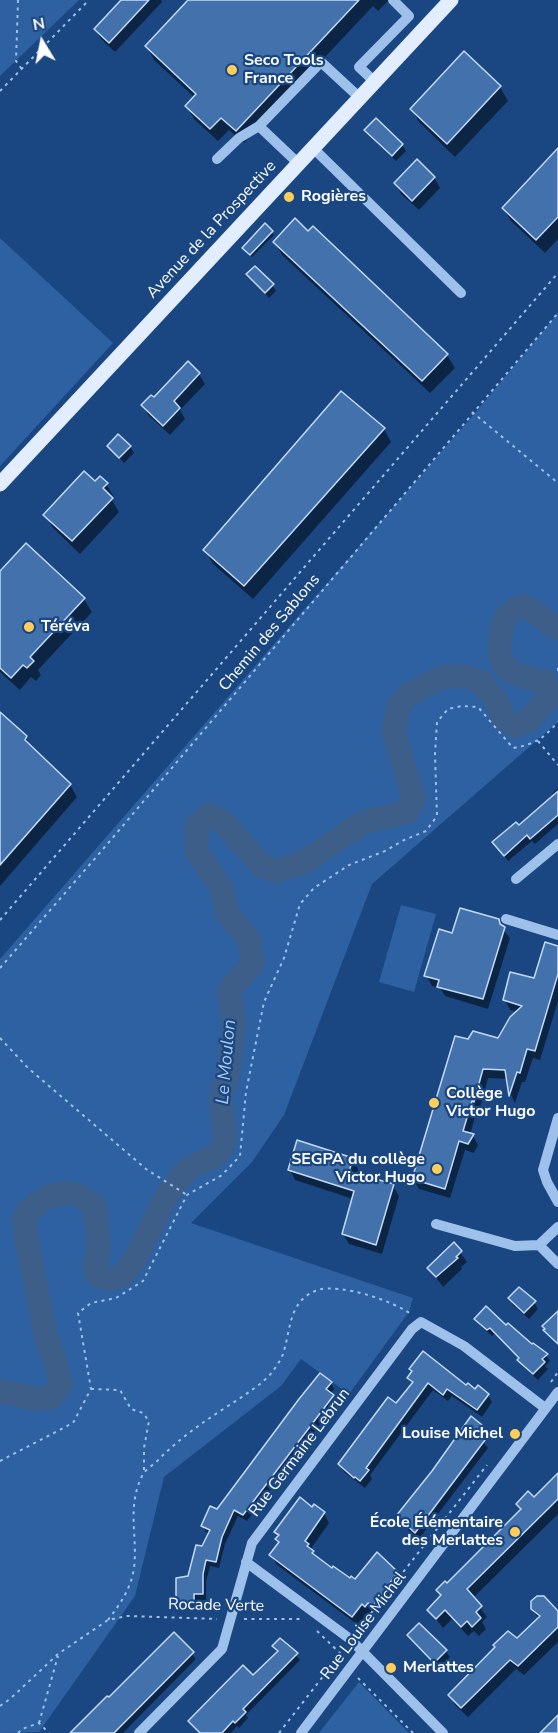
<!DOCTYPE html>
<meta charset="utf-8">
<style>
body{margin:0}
#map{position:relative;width:558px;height:1733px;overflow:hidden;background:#1a4782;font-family:"Nunito Sans",sans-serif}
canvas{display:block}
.north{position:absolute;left:12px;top:12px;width:60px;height:60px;-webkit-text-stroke:4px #1a4782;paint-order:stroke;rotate:350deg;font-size:16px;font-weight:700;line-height:24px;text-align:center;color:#fff}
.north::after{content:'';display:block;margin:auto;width:21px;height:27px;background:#fff;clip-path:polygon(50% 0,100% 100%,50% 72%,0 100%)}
</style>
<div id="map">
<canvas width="558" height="1733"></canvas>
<div class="north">N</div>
</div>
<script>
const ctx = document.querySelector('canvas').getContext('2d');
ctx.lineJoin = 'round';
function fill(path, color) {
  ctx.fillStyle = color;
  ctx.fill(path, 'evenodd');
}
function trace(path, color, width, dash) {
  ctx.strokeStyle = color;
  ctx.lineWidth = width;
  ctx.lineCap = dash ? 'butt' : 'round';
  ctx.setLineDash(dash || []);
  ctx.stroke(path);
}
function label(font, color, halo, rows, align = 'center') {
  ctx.font = font + ' "Nunito Sans",sans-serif';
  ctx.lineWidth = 4.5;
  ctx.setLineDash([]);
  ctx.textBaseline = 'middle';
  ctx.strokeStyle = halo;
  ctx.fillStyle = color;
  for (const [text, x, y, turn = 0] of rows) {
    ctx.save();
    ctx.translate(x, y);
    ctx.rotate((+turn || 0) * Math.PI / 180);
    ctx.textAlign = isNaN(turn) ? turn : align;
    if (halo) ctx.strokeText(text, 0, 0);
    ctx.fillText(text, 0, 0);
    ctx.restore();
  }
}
fill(new Path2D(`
 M0,0H79L0,76Z
 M0,238L113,343L0,466Z
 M558,313V722L372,884L284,1115L252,1162L191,1223L413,1298L409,1312L349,1394L301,1359L281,1386L164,1477L135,1596L39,1732L0,1733V959L476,412Z
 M401,905L436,914L414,992L379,982Z
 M359,1682L409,1733H319Z`), '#2d61a1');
fill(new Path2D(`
 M123,0H161L162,2L115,52L101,39L95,29Z
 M190,0H389L378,11L373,6L244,143L229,130L218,141L194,119L187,106L195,98L154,60L147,47Z
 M464,53L500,87L508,101L455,157L419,122L412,109Z
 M366,130L402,145L406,151L396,161L370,137Z
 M558,150V239L545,253L511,221L503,208Z
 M434,177L440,188L419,210L401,194L396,184Z
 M265,226L274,235L252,257L245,250Z
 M313,228L447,355L455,368L430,393L282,255L275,242L308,233Z
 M248,274L272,285L276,291L269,298Z
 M188,363L199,374L205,384L180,410L185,419L170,435L148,415L143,405L154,399Z
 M384,429L391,442L253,599L213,564L205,550Z
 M109,446H130L134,453L124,463Z
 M95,483L106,484L114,497L112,500L119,512L80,554L53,528L45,515Z
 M0,573L84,599L92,612L38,670L41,675L36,681L31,677L20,690L0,672Z
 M0,714L26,737L33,750L70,785L77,797L0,886Z
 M558,788V824L535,844L532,841L508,861L494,843L519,827L554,797L552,794Z
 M500,926L510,938L488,1009L445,996L440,988L432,986L426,975L453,935Z
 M558,947V1001L540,1060L533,1058L525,1082H522L515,1103L511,1095L508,1079L488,1078L479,1111L477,1110L470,1135L473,1136L478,1145L474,1153L465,1150L450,1198L419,1189L413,1179L468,1041L499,1040L518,1012L510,1010L505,1000L535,980Z
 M352,1159L358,1169L356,1175L393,1186L399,1196L382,1254L349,1244L343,1234L353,1199L295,1180L290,1170Z
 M454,1244L467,1262L461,1267L462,1269L443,1287L429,1268Z
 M510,1298L534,1302L538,1309L529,1319L513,1305Z
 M476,1319L506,1327L546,1355L550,1361L545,1366L548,1369L538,1380L523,1366L519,1359L495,1333L492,1336L480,1325Z
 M409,1378L466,1388L488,1395L492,1402L482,1417L452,1396L448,1401L433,1390L370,1475L372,1479L365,1488L344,1472L339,1464L396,1405L413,1384Z
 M331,1383L334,1389L330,1395L336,1403L247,1521L238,1516L225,1544L219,1568L210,1566L206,1582V1600H197V1609H181L177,1603L210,1534L206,1532L203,1526L218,1511Z
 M481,1426L485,1432L480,1438L488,1448L419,1539L409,1531L397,1516Z
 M558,1475V1514L473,1598L487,1617L482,1622L486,1629L479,1636L474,1631L468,1636L452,1619L443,1628L429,1610L442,1597L437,1590L447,1585L522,1511L518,1504L534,1499Z
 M312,1509L324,1513L329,1523L310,1550L316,1558L350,1580L355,1581L397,1573L403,1582L378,1615L374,1611L371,1615L368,1613L358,1625L277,1565L271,1555L280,1544L276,1532Z
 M532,1609L558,1613V1642L524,1675L516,1669L468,1717L455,1705L450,1695L517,1640L539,1619Z
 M174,1634L196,1659L123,1733H78Z
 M409,1635L446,1651L450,1657L438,1668Z
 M287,1644L300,1660L246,1715L248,1718L239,1728L237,1726L231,1733H199L193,1727L190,1721L253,1678L278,1653L274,1646Z`), '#0007');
trace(new Path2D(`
 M0,1391L36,1399L52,1397L61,1384L54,1358L46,1337L27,1242L24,1217C35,1202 55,1190 75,1194C82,1196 89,1202 95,1206L99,1244L95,1269L99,1277L111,1279L123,1275L133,1262L167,1196L177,1181L190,1168L217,1155L225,1142L221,1098L229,1070L234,1024L229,990L253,963L250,941L227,913L221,887L196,851L197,825L211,814L224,823L262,866L277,871L302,863L364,822L407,812L414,799L394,733L398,706L409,694L443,677L464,676L483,683L498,704L503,719L515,726L528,721L550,696L545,682C532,679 516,677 506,668C493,655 500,606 523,606C533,607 544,624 558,628`), '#3c5e89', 24);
const building = new Path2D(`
 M121,0H149L109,43L94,29Z
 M188,0H359L236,131L221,118L210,129L185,106L196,94L145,46Z
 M464,51L501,86L447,144L410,109Z
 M376,118L403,144L392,156L364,130Z
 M558,148V217L536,240L502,208Z
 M417,159L435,177L412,201L394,183Z
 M295,218L308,231L313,226L448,354L422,381L273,242Z
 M265,223L273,231L250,255L242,248Z
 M255,266L274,284L265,293L246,274Z
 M188,361L200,373L174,401L180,408L163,426L141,405L151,395L154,397Z
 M341,391L385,428L244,586L203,550Z
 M118,434L131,446L119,458L107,446Z
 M84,471L95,481L100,476L108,483L103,488L113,498L72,541L43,515Z
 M26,543L85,598L30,657L34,661L27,668L23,665L11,678L0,668V571Z
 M0,712L27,736L25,740L71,784L0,865Z
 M558,791V815L530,839L527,835L504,856L492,842L516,822L519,825Z
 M460,908L499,919L500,924L505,927L483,999L437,987L439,980L424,976L439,929L452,933Z
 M545,942L558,946V974L535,1051L527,1049L520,1073L517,1072L509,1096L505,1070L483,1069L474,1102L472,1101L463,1131L474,1134L468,1144L459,1141L445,1189L412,1179L455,1036L468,1039L473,1031L498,1038L510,1017L522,1006L503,1000L510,972L534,978Z
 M297,1140L353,1158L349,1172L394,1184L376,1245L342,1234L354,1191L288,1170Z
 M454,1242L462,1251L456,1257L458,1258L436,1277L427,1268Z
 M519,1287L536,1301L524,1313L508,1298Z
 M486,1306L506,1325L508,1323L532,1344L533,1343L548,1354L542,1359L545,1362L533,1374L517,1360L519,1358L490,1328L487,1330L474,1319Z
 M558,1311V1344L543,1330L545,1329L542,1326Z
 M423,1351L466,1385L468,1383L475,1389L478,1385L489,1394L477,1410L447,1389L443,1395L428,1383L366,1468L369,1470L360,1481L355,1477L354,1478L338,1464L388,1397L396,1403L413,1382L407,1378L412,1371L409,1369Z
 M320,1373L332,1382L326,1389L334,1395L243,1515L234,1510L222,1537L216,1562L206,1560L203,1574V1594H194V1603H176V1578L188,1576L196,1545L202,1546L210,1530L201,1526L210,1506L217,1509L299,1399Z
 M471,1416L482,1425L476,1433L485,1440L415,1533L396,1516L432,1471Z
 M558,1473V1499L467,1589L482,1606L476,1612L481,1618L472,1627L467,1621L461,1627L445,1610L436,1619L427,1610L441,1595L436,1590L445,1581L447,1583L521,1509L516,1504L528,1491L534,1497Z
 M300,1497L312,1507L314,1504L325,1512L305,1541L309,1544L307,1546L314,1551L312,1553L332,1568L333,1566L350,1578L351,1576L355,1579L377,1552L398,1572L373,1606L368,1603L365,1607L362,1604L352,1617L269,1555L279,1542L275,1539L279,1535L274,1532Z
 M537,1596H544L558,1611V1627L518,1666L510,1660L461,1708L448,1695L495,1647L493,1645L508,1631L517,1638L540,1616L531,1609V1601Z
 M419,1623L447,1650L434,1663L407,1635Z
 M174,1632L194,1652L114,1733H70L107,1696L109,1697Z
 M280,1638L298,1653L243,1709L246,1712L235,1723L233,1721L222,1733H200L188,1721L243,1665L253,1675L278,1651L272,1646Z
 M558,1715V1733H540Z`);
fill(building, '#4271ac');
trace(building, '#c3dbf8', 1.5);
trace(new Path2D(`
 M18,0L16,61L21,68
 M0,91L89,0
 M472,412L558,483
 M558,668V673
 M538,741L558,765
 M0,920L558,273
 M0,968L98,855L558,313
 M0,1038L28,1068L146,1169L187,1195
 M551,1382L558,1372
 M91,1389L120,1390L131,1409L143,1413L149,1421L144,1448V1472
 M0,1461L73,1423L91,1389L78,1313L91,1303L116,1298L143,1281L187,1195L222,1175L240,1156L246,1092L264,1002L284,958L300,904L314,888L349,865L385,851L404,840L426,831L437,816L435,754L437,722L448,709L462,706L478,707L513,748C535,744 543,739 558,722
 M244,1619H304
 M108,1620C120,1604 131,1589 134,1568C138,1535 126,1507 143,1474C146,1469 155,1464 159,1459C180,1438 203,1422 228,1406C242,1397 256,1388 268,1377C274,1370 280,1362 283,1354C291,1330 288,1300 318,1290C339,1283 395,1301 412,1315
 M317,1631L343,1656
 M357,1631L487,1465
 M358,1678L413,1733
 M0,1706L10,1699L58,1654L108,1620L127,1616L217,1619
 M39,1723L58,1656
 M18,1733L22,1729L39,1723L49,1733
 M279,1733L342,1652`), '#9ec1eb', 2, [3, 4.5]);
trace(new Path2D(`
 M375,82L359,67L409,16L393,0
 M259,126L299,164
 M313,148L461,293
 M217,159L239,138L259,126L321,62L360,98
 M516,879L558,844
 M506,919L558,935
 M558,1118L543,1170L547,1182L558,1202
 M436,1224L515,1246L539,1245
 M558,1227L539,1245L558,1264
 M246,1562L350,1639L443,1733
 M139,1733L222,1649L252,1543L412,1329L421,1322L464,1346L545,1408
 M301,1733L558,1392`), '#9ec1eb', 10);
trace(new Path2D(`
 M0,484L451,0`), '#e2edff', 15);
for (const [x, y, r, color] of [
 [232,70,6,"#fece59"],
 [289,197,6,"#fece59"],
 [29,627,6,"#fece59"],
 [434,1103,6,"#fece59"],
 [437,1169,6,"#fece59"],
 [515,1434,6,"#fece59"],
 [515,1532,6,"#fece59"],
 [391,1668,6,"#fece59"]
]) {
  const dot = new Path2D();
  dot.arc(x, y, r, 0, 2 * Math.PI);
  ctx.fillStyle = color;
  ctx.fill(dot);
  trace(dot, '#1a4782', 2);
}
label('bold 16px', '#fff', '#1a4782', [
 ["Seco Tools",244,61],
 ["France",244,79],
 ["Rogières",301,197],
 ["Téréva",41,627],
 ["Collège",446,1094],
 ["Victor Hugo",446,1112],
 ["SEGPA du collège",425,1160,"right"],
 ["Victor Hugo",425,1178,"right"],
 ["Louise Michel",503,1434,"right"],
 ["École Élémentaire",503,1523,"right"],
 ["des Merlattes",503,1541,"right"],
 ["Merlattes",403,1668]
], 'left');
label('16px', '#fff', '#1a4782', [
 ["Avenue de la Prospective",212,230,-47],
 ["Chemin des Sablons",270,633,-50],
 ["Rue Germaine Lebrun",300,1453,-53],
 ["Rocade Verte",216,1606,1],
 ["Rue Louise Michel",364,1626,-53]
]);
label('italic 18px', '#a9cbf3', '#1a4782', [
 ["Le Moulon",227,1062,-85]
]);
</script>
